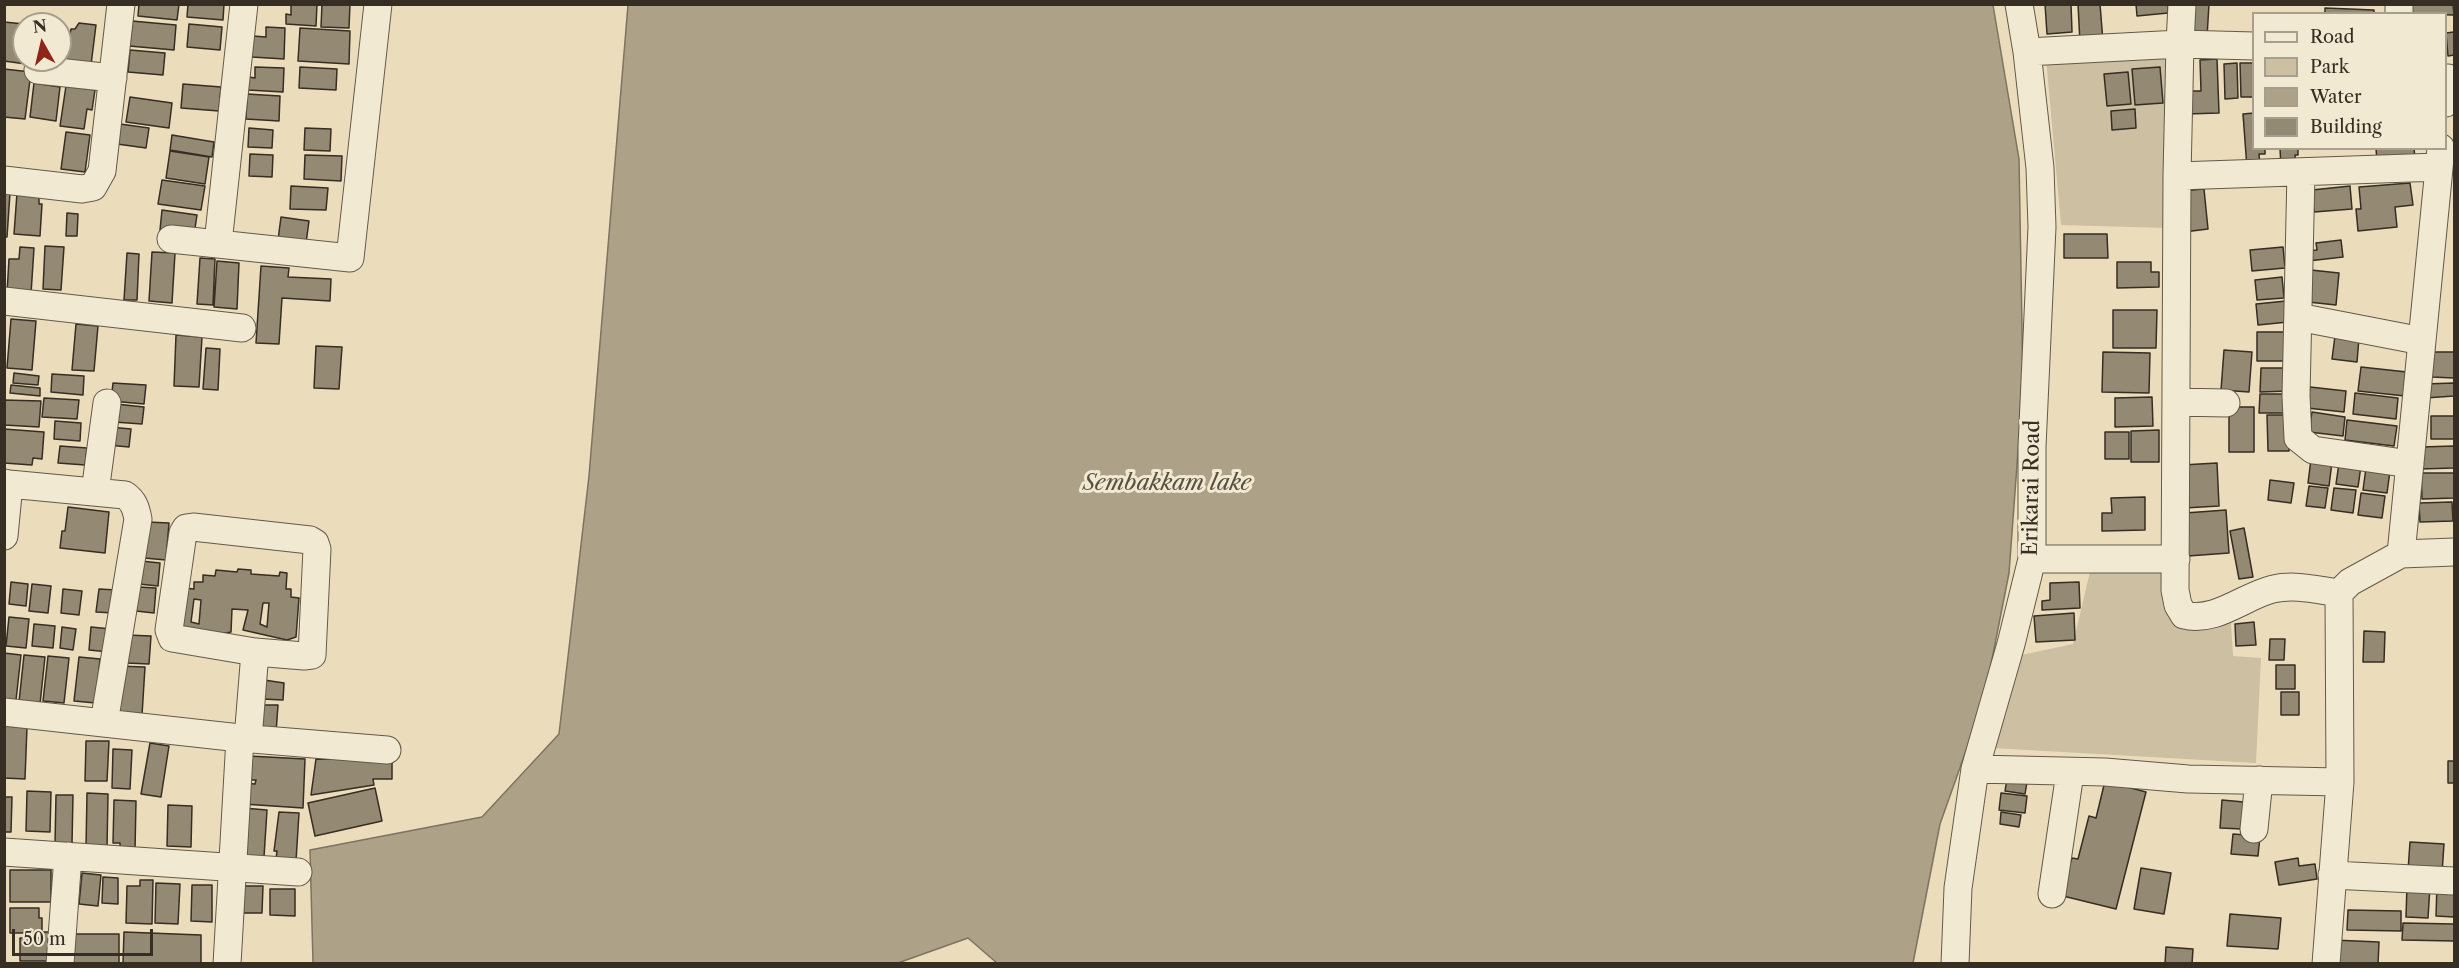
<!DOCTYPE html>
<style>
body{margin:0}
#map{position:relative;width:2459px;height:968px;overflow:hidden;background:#ebddbc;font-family:"Libre Caslon Text",serif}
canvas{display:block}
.frame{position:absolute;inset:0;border:6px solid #362d23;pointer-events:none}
.legend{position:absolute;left:2252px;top:12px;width:195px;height:138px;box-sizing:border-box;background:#f2e9d3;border:2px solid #a79e8d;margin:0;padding:8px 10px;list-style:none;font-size:18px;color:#362d23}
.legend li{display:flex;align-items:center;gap:12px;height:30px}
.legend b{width:30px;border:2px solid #a79e8d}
.north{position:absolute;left:12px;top:12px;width:60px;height:60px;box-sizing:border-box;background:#f2e9d3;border:2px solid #a79e8d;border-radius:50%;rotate:352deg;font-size:16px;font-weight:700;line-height:24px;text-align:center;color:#362d23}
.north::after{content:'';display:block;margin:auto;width:21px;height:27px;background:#8f2418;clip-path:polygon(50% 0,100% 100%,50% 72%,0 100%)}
.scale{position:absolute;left:12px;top:929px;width:141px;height:27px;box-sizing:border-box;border:3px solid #362d23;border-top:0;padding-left:8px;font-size:18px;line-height:21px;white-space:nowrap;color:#362d23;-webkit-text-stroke:4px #f2e9d3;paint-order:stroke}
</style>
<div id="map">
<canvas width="2459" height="968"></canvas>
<div class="frame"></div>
<ul class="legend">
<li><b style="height:8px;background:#f2e9d3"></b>Road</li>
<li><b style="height:16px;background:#ccbfa2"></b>Park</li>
<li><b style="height:16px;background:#ada188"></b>Water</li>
<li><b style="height:16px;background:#948973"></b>Building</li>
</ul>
<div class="north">N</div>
<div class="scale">50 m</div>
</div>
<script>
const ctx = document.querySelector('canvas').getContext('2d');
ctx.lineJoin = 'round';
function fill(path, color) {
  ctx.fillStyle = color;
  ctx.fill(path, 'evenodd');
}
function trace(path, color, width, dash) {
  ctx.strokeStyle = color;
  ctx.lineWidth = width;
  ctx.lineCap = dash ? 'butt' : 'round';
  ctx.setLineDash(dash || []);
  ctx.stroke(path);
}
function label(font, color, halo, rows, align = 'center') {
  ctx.font = font + ' "Libre Caslon Text",serif';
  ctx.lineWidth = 6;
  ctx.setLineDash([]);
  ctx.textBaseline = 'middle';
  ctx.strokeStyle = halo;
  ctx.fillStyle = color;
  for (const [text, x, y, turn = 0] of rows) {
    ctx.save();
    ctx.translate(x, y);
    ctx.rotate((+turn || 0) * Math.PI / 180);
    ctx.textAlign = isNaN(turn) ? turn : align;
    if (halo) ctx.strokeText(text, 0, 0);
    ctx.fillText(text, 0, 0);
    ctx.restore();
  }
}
fill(new Path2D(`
 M2180,44L2167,228L2061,225L2046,58Z
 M2093,559H2176L2178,605L2230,606L2233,656L2261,658L2256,763L1992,748L2012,657L2073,644Z`), '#ccbfa2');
const water = new Path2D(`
 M628,5H1993L2019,159L2023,384L2009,573L1984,700L1940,824L1913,963L998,964L968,938L895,964L313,963L310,850L482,817L559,734L589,476Z`);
fill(water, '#ada188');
trace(water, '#7d7360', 1.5);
const building = new Path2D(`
 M139,4H179L177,20L138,16Z
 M188,4H224L223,20L187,17Z
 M291,4H317L316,26L286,24V14L291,15Z
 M322,4H350L349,28L321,27Z
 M2045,4H2071L2072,32L2047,34Z
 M2078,4H2100L2103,42L2080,43Z
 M2136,4H2168V13L2137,16Z
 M2193,4H2209L2207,37L2191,36Z
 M2411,4H2453L2454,15L2412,14Z
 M2325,8L2374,10V14H2325Z
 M132,21L176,25L174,50L129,46Z
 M4,22L24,24V60H26V64L4,61Z
 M79,23L96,25L91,65L64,62L71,29H75Z
 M189,24L222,27L220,50L187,47Z
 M266,27L285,28L284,59L252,57L253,36L266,37Z
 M300,28L350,31L349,64L298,61Z
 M2454,32V55L2448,56L2446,33Z
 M130,50L165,53L163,75L128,72Z
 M2217,59L2219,113L2186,114L2185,91H2201L2200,60Z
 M2237,63L2238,98L2225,99L2224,64Z
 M2240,63H2254V97H2241Z
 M255,67L284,68L283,92L248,90L249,77L255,78Z
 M300,67L337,69L336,90L299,88Z
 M2160,67L2163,103L2135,105L2132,69Z
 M4,69L31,72L25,119L4,117Z
 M2128,72L2131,104L2107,106L2104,74Z
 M34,83L60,87L56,121L30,117Z
 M183,84L221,87L219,111L181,108Z
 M66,86L95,90L92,110L87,109L84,129L60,126Z
 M247,94L280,96L279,121L246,119Z
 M130,97L172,103L169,128L126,122Z
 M2135,109L2136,128L2112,130L2111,111Z
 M2254,113V148H2265V154H2259L2260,167L2247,168L2243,114Z
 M120,124L149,128L146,148L117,144Z
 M249,128L273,130L272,148L248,147Z
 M305,128L331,129L330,151L304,150Z
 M66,132L90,135L85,172L61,169Z
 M172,135L214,142L212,157L170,150Z
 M2280,148H2298V155H2295L2296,167L2281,168Z
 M2376,148H2414L2415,159L2377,162Z
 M170,151L209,157L205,184L166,178Z
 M250,154L273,155L272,177L249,176Z
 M305,155L342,156L341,181L304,179Z
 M162,180L205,186L201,210L158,204Z
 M2410,183L2413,205L2395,207L2397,227L2358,231L2356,209H2361L2359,187Z
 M291,186L328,188L326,210L290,209Z
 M2350,186L2352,209L2314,212L2312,190Z
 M2204,189L2208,229L2184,232L2180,191Z
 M4,193H10L7,237H4Z
 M17,193L39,194V204H42L40,236L14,234Z
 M162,210L197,215L194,235L160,230Z
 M67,213L78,214L77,236H66Z
 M281,217L309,221L306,243L278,240Z
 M2064,234H2107L2108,258H2064Z
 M2341,240L2343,257L2308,261V251L2317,250L2316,243Z
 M45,246L64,247L61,290L43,289Z
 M20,247L34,248L31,294L7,293L9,259H19Z
 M2283,247L2285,268L2252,271L2250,250Z
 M152,252L175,253L172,303L149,301Z
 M127,253L139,254L137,300H124Z
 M200,258L215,259L213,305L197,304Z
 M217,261L239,263L237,309L214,307Z
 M2117,262H2151V272H2159V287L2117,288Z
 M261,266L289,268L288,277L331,279L330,301L282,298L279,344L256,343Z
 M2311,270L2339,273L2336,305L2308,302Z
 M2282,277L2284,298L2257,300L2255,280Z
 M2286,301L2288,322L2258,325L2256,304Z
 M2113,310H2157L2156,348H2113Z
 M11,319L36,321L32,370L7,368Z
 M76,324L98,326L94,371L72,370Z
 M2257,332H2285V361H2257Z
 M176,335L202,337L199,387L174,386Z
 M2335,336L2359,338L2357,362L2332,359Z
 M316,346L342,347L339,389L314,388Z
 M206,348L220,349L218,390L203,389Z
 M2224,350L2252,352L2249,392L2221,390Z
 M2103,352L2150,353L2149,393L2102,392Z
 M2433,352H2454V378L2432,377Z
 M2361,367L2407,372L2405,396L2358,391Z
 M2261,368H2290V391L2260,392Z
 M14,373L39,376L38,385L13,383Z
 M52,374L84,376L83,395L51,392Z
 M113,383L146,385L144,404L111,401Z
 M2454,383V396L2425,398L2424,384Z
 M11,385L40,388V396L10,393Z
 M2310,387L2346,391L2344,412L2307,408Z
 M2355,393L2398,398L2396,419L2353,414Z
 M2260,394H2286L2285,413H2259Z
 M2152,397L2153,426L2115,427V398Z
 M44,398L79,400L77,419L42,417Z
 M4,400L41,401L39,427L4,425Z
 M116,404L144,407L142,424L114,422Z
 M2229,407H2254V452H2229Z
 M2312,412L2345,417L2343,436L2309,432Z
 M2267,415H2289V451H2268Z
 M2431,416H2454V439H2431Z
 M2347,420L2397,426L2394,446L2345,440Z
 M55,421L81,423L80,441L54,439Z
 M109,427L131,429L129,447L107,445Z
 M4,429L44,432L42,459L33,458L32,465L4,463Z
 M2159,430V462H2131V431Z
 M2105,432H2129V459H2105Z
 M60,446L87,448L85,465L58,463Z
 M2454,446V468L2420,469V447Z
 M2311,459L2332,462L2329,486L2308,483Z
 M2217,463L2219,506L2184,508L2182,465Z
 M2339,463L2361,466L2358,487L2336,484Z
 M2366,468L2390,471L2387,493L2363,490Z
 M2421,473H2454V498L2422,499Z
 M2270,480L2294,483L2291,503L2268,500Z
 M2309,486L2328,488L2325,508L2306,506Z
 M2334,488L2356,490L2353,513L2331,510Z
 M2361,493L2385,496L2382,518L2358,515Z
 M2145,497V530L2102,531V513H2112L2111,498Z
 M2452,502L2453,521L2420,522L2419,503Z
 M68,507L109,512L105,553L60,548L62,531H65Z
 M2226,510L2229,553L2188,556L2185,513Z
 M147,522L169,523L166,560L144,558Z
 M2244,528L2253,577L2239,579L2230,531Z
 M141,561L160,563L158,586L139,584Z
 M238,569L251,570V574L279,576L280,572L287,573L286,589H291V597L299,598L296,637L287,640L243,630L248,610L232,609L231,632L221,634L175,625L183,588L194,589V582H203V575L215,576L216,570L237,572ZM194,599L201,600L199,624L191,622ZM263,603H269L267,627L260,624Z
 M11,582L28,584L26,606L9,604Z
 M2079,582L2080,608L2042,610V601L2050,600V583Z
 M32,584L51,586L48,613L29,611Z
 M139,587L156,588L154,613L136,611Z
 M63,589L82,591L79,615L61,613Z
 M99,589L116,590L113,613L96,612Z
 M2074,613L2075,640L2036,642L2034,616Z
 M9,617L29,619L26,648L6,646Z
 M2254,622L2256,645L2236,646L2235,624Z
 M34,624L55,626L53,648L32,646Z
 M62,627L76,629L73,650L60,648Z
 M91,627L111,629L109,652L89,650Z
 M2364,631L2385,632L2384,662H2363Z
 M127,635L151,636L149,664L126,663Z
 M2270,639H2285L2284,660H2269Z
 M4,653L21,655L16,700L4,699Z
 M24,655L45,657L40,704L19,702Z
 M48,656L69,658L64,703L43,701Z
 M79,657L100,659L96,703L74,701Z
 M2276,665H2295V689H2276Z
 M116,666L145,667L142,715L113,713Z
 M264,680L284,683L283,700L262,699Z
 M2281,692H2299V715H2281Z
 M258,705H278L276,733L256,730Z
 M4,726L27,727L25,779L4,778Z
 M86,741H109L107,781H85Z
 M150,743L169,746L161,797L141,794Z
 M113,749L132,750L130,789L112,788Z
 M249,756L305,759L303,808L243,804L244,783L255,784L256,780H244Z
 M316,759L392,760V779H373L374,785L311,795Z
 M2448,761H2454V783H2448Z
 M2007,779L2027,782L2025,794L2005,791Z
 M2105,781L2146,792L2116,909L2059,895L2072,858L2078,859L2089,816L2096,818Z
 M375,788L382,821L315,836L308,803Z
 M27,791L51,792L50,832L26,831Z
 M87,793L108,794L107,848L86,847Z
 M2001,793L2027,796L2025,813L1999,810Z
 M56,795H73L72,844H55Z
 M4,797H12L11,832H4Z
 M114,800L136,801L135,851H120V843H113Z
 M2222,800L2244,802L2242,829L2220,828Z
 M168,805L192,806L191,847L167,846Z
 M243,808L267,810L264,857L240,856Z
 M279,812L299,813L296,861L276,859L277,851H274Z
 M2001,812L2021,815L2019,827L2000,824Z
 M2233,834L2260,836L2258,856L2231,854Z
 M2410,842L2444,844L2442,873L2408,871Z
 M2298,858L2299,866L2315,864L2317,879L2279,885L2275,862Z
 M2141,868L2171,873L2164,914L2134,909Z
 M10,870H51V902H10Z
 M82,873L101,875L98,906L79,904Z
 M103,877L118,878V904L102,903Z
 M140,880H153L152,924L126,923L127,886H140Z
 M156,883L180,884L178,924L155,923Z
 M192,885H212V922L191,921Z
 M2407,885L2430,886L2428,918L2406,917Z
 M2437,885L2454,886V917L2436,916Z
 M239,886H263L262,913H239Z
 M270,889H295V916L270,915Z
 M10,908H39V918H42V933H10Z
 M2348,910L2401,911V931L2347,930Z
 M2230,914L2281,918L2278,949L2227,946Z
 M2403,923L2454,924V941L2402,940Z
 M43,932H54V961H20V938H43Z
 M124,932L201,935V964H123Z
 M73,934H119V964H73Z
 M2333,940L2379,942L2378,964H2334Z
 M2166,947L2193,949L2192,964H2165Z`);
fill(building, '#948973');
trace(building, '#362d23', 1.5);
const minor = new Path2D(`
 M2182,4L2180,44L2254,46
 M2399,4V14
 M2027,52L2180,44L2177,176L2175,590L2178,605L2184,615C2216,623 2244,596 2273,589C2295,584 2317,590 2339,593
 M38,70L113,78
 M2446,78H2448L2446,103
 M2301,172L2296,396L2298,438L2313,450L2410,464
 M2177,176L2439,167
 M4,180L82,189L93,187L102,171L121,4
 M171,239L350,258L378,4
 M218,243L244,4
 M4,301L242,328
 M2298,317L2422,341
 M2176,402L2226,403
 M4,483L9,484L4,536
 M9,484L125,495C134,501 136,509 138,519L104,723
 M95,492L107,403
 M193,527L310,540L315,543L317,549L312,655L304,656L255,652L172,638L169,630L183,533L186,528Z
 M2401,554L2441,148
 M2032,559H2176
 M4,712L240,738L387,750
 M248,739L255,652
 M1975,769L2105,772L2188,779L2340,782
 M2254,829L2259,780
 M4,852L298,872
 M2332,875L2454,881
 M2052,894L2070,773
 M60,964L68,856
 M227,964L240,738
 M1955,964L1958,888L1975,769L2011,644L2032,559V447L2042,227L2040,168L2027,52L2019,4
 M2326,964L2340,782L2339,593L2350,582L2401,554L2454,552`);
trace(minor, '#635949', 29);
trace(minor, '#f2e9d3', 27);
label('21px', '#362d23', '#f2e9d3', [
 ["Erikarai Road",2032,488,-89]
]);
label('italic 22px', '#5a5041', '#f2e9d3', [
 ["Sembakkam lake",1167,484]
]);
</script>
